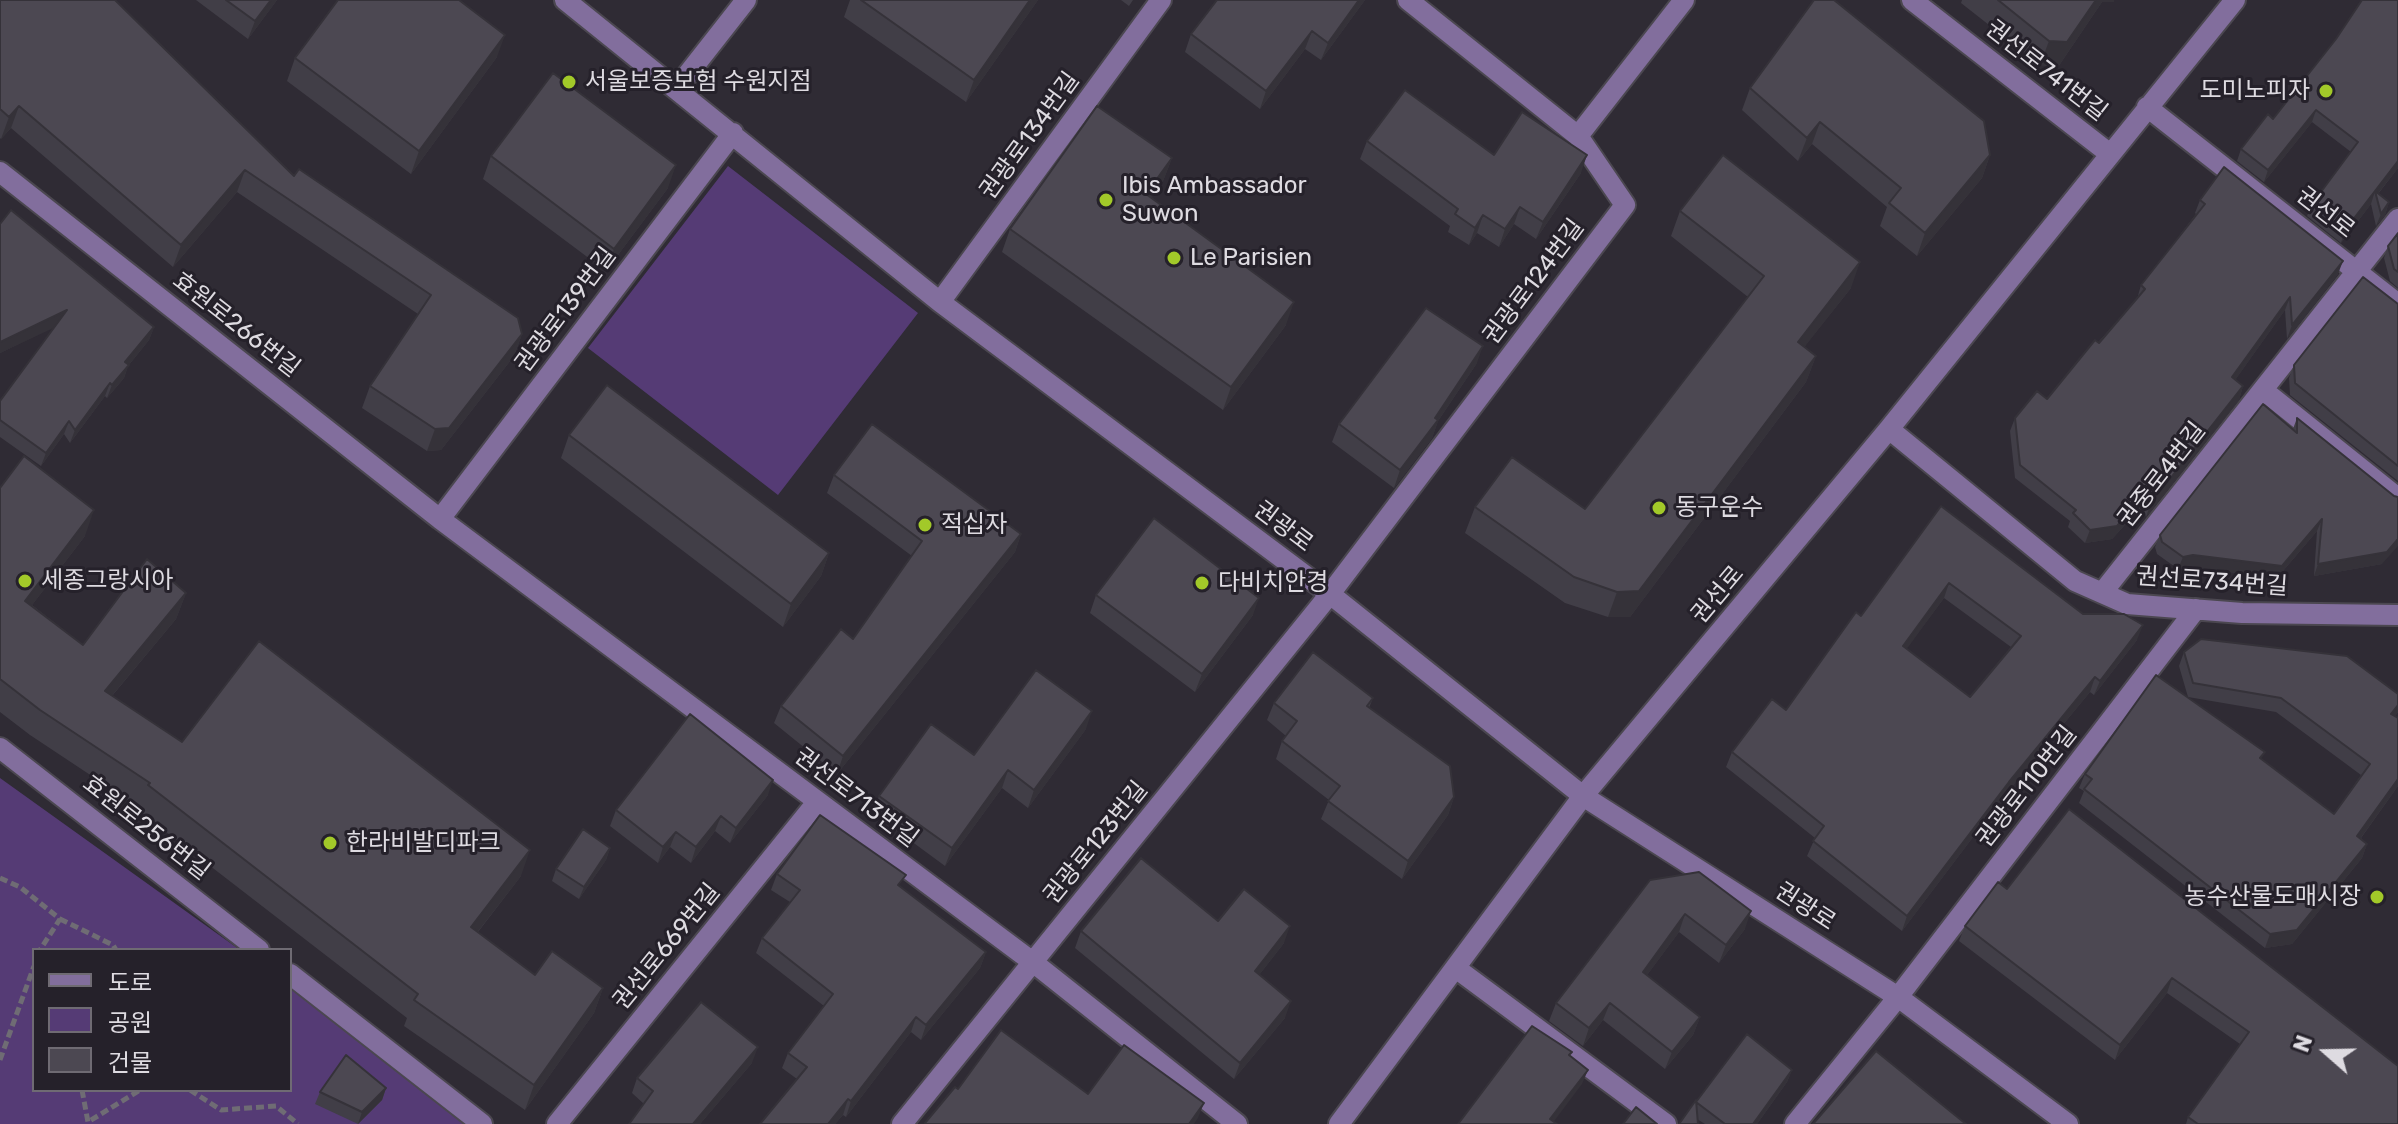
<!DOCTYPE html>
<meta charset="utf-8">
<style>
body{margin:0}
#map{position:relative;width:2398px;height:1124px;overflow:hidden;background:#2f2b34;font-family:Rubik,"Noto Sans KR",sans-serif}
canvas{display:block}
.legend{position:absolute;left:32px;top:948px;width:260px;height:144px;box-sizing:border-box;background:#25212a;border:2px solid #6f6b73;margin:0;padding:10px 14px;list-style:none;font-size:24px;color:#dedbe1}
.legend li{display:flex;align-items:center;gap:16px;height:40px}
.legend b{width:40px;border:2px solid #6f6b73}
.north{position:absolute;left:2286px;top:1012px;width:80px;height:80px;-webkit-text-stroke:6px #25212a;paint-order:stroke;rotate:290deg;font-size:22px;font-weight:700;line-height:32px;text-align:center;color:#dedbe1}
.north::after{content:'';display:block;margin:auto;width:28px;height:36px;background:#dedbe1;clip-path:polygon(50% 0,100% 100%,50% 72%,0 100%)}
</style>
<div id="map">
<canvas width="2398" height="1124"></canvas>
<ul class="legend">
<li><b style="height:10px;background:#826e9d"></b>도로</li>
<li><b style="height:22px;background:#553b75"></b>공원</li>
<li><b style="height:22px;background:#4c4852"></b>건물</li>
</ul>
<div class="north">N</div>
</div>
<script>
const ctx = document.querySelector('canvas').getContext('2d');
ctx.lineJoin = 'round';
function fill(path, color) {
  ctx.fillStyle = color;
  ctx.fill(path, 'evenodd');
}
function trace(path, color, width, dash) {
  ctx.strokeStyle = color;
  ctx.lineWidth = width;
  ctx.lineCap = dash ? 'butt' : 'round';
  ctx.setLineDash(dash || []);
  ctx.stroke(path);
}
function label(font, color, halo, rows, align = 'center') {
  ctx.font = font + ' Rubik,"Noto Sans KR",sans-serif';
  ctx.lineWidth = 6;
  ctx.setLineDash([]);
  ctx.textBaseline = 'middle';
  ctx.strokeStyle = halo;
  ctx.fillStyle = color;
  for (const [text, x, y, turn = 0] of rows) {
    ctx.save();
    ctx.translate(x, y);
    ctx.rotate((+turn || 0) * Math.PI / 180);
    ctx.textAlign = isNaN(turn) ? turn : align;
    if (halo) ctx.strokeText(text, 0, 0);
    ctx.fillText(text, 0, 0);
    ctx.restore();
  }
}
fill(new Path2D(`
 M728,166L918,313L778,495L588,348Z
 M0,778L240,950H34V1090H290V986L482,1124H0Z`), '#553b75');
const minor = new Path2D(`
 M565,0L940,302L1330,594L1583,796L1898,997L2068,1124
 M1408,0L1578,136
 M1912,0L2110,154
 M677,88L746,0
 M2147,107L2398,304
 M0,172L440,519L1034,963L1237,1124
 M940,302L1161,0
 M2263,390L2398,498
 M1889,429L2075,581L2127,604L2242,613L2398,615
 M440,519L733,133
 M2102,593L2398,219
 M0,748L259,950
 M1457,969L1666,1124
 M290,974L482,1124
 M557,1124L817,802
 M902,1124L1330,594L1625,205L1578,136L1684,0
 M1339,1124L1583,796L1889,429L2235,0
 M1795,1124L1898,997L2196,609`);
trace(minor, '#4b4750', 24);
trace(new Path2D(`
 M0,878L20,887L60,919L40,950
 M60,919L113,945L116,950
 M0,1060L34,966
 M82,1090L88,1122L140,1090
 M190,1090L221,1110L276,1106L298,1124`), '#6f6c74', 5, [8, 4]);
trace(minor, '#826e9d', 20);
fill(new Path2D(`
 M0,0L294,176L522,334L514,356L441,450L427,451L362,408L370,386L418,314L237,192L173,267L11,128L1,139L0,138Z
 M196,0H277L248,39Z
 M850,0H1038L966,102L844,17Z
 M1121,0H1133L1129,6Z
 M1217,0H1365L1321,60L1305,49L1260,109L1185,52L1191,34Z
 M1962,0H2114V2H2102L2058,67L2040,65L1961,3Z
 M2336,39L2398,168L2378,194L2389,202L2385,215L2376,226L2371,204L2341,243L2307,216L2312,204L2351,152L2312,122L2264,182L2237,161L2241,149L2273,119Z
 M497,57L411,174L287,81L295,58Z
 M1750,88L1990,155L1982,178L1917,256L1880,226L1887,207L1812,144L1798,161L1742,110Z
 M1367,141L1494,155L1581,173L1536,239L1514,224L1499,247L1477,233L1469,245L1448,232L1450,226L1360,159Z
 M491,156L668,188L606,271L483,179Z
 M1172,158L1163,181L1151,198L1286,325L1223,410L1002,252L1010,229Z
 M2200,200L2338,274L2287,339L2285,310L2235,380L2243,386L2239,400L2146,517L2143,505L2112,539L2085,543L2068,527L2070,521L2015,478L2010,431L2015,418L2047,399L2137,299L2141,285L2196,214L2195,213Z
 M1680,211L1851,288L1804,347L1816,356L1806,382L1630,617H1608L1565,603L1465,533L1475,507L1585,509L1748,297L1671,236Z
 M0,224L154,327L149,340L128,366L124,378L107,398L105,396L70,443L64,434L41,466L0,437V401L54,327L0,353Z
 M2398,233V288L2390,281L2384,258L2388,246Z
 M2398,304V481L2290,395L2289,378L2294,365Z
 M1477,363L1438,421L1432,438L1394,488L1332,442L1339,424Z
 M2297,418L2394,496L2382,564L2314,576L2317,531L2277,578L2189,567L2178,569L2157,554L2155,547L2160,535L2293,429Z
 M569,435L829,553L821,576L783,627L561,458Z
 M834,475L1021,534L1015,552L837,774L774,723L781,706L853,639L912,556L827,493Z
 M0,488L85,536L32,605L83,645L186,593L176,619L112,696L182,742L521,876L478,932L535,975L603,988L594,1013L525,1110L404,1026L407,1018L139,811L140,808L30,735L0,712Z
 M1941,506L2083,614L2137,640L2094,695L2090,692L2004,796L1902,931L1807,856L1815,838L1726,767L1732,752L1786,710L1861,616ZM1944,598L2011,647L1970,697L1906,649Z
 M1096,595L1253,615L1195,692L1090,613Z
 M2184,652L2398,694V712L2395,716L2398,718V786L2361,838L2367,844L2362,858L2292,944L2265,948L2079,803L2084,791L2079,788L2085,774L2262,759L2334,814L2361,775L2276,712L2188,697L2179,666Z
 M1373,698L1369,708L1454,797L1448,815L1402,879L1321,819L1329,800L1276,759L1282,741L1286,736L1267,720L1274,703Z
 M1086,729L1028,808L1002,788L945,866L873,813L879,796L974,755Z
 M768,795L730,843L715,831L691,863L670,847L658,863L610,826L616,810Z
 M2069,809L2398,1124H2186L2188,1117L2240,1044L2167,993L2115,1060L1959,941L1965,926L2007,889Z
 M610,848L606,860L579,899L552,881L556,869Z
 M777,874L901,888L986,952L980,968L921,1040L911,1032L846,1117L843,1115L835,1124H760L797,1079L782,1068L788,1053L824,1006L756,953L762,938L790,902L771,890Z
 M1650,880L1745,929L1719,963L1679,932L1647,975L1700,1017L1693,1035L1665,1069L1603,1020L1583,1046L1549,1021L1556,1003Z
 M1218,921L1284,943L1259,975L1285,1018L1234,1079L1075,948L1081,931Z
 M752,1063L700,1124H629L644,1104L632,1093L637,1078Z
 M1792,1070L1787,1082L1757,1124H1705L1697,1119L1696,1100Z
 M386,1088L382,1100L358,1124L315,1104L320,1092Z`), '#413e47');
fill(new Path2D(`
 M271,0H277L248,39L255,21Z
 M1030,0H1038L966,102L974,80Z
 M1359,0H1365L1321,60L1328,43Z
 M2096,0H2114V2H2102L2058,67L2040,65L2049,41Z
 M1312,31L1305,49L1260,109L1266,91Z
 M505,35L497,57L411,174L419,151Z
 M19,106L11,128L1,139L9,117Z
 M2316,110L2312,122L2264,182L2268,170Z
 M1820,122L1812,144L1798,161L1807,138Z
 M1587,155L1581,173L1536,239L1543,222Z
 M1990,155L1982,178L1917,256L1925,233Z
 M1172,158L1163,181L1138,217L1146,194Z
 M2398,161V168L2376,196L2375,192Z
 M676,165L668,188L606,271L614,249Z
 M245,170L237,192L173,267L181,245Z
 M2375,191L2371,204L2341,243L2345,230Z
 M2389,202L2385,215L2376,226L2381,214Z
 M1520,207L1514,224L1499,247L1505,229Z
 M1483,215L1477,233L1469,245L1475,228Z
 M2343,261L2338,274L2287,339L2292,325Z
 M1860,262L1851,288L1788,368L1798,342Z
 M2290,297L2285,310L2228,390L2232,377Z
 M1294,302L1286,325L1223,410L1231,387Z
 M67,310L62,324L0,353V342Z
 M154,327L149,340L128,366L124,378L107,398L112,385L125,362Z
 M522,334L514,356L441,450L427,451L435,429Z
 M1483,346L1477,363L1438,421L1432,438L1394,488L1400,470Z
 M1816,356L1806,382L1630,617H1608L1617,592Z
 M110,383L105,396L70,443L75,430Z
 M2243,386L2239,400L2146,517L2151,503Z
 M69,421L64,434L41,466L46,453Z
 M2147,492L2143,505L2112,539L2085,543L2090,530Z
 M94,510L85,536L16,626L25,601Z
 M2322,519L2317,531L2277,578L2189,567L2178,569L2183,557Z
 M1021,534L1015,552L837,774L843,756Z
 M2398,539V546L2382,564L2314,576L2318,564Z
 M829,553L821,576L783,627L791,604Z
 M1949,583L1944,598L1898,661L1903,646Z
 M186,593L176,619L95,716L105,691Z
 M1259,598L1253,615L1195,692L1202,674Z
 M2143,625L2137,640L2094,695L2100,681Z
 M2095,677L2090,692L2004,796L1902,931L1907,916L2009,782Z
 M2398,705V712L2386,728L2391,714Z
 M1092,711L1086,729L1028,808L1034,790Z
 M1008,770L1002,788L945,866L952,848Z
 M2398,779V786L2352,850L2357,836Z
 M773,780L768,795L730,843L736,828Z
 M1454,797L1448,815L1402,879L1408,861Z
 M721,816L715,831L691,863L696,847Z
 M676,832L670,847L658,863L663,847Z
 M2367,844L2362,858L2292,944L2265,948L2270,934Z
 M610,848L606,860L579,899L584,887Z
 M530,850L521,876L462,952L471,927Z
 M1751,911L1745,929L1719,963L1726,945Z
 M1685,914L1679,932L1636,990L1643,972Z
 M1290,926L1284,943L1249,988L1255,971Z
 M986,952L980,968L921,1040L926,1025Z
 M2172,978L2167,993L2115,1060L2120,1045Z
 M603,988L594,1013L525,1110L534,1085Z
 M1291,1001L1285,1018L1234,1079L1240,1063Z
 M1610,1003L1603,1020L1583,1046L1589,1028Z
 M916,1017L911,1032L846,1117L851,1101Z
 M1700,1017L1693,1035L1665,1069L1672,1052Z
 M758,1047L752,1063L700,1124H693Z
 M1588,1070L1582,1084L1552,1124L1550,1119Z
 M1792,1070L1787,1082L1757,1124H1753Z
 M386,1088L382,1100L358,1124L362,1112Z
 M848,1099L843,1115L835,1124H828Z
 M1204,1103L1198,1118L1194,1124H1189Z`), '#353239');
const building = new Path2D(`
 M0,0H115L294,176L299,169L518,318L522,334L449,428L435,429L370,386L431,295L245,170L181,245L19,106L9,117L0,109Z
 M226,0H271L255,21Z
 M338,0H459L505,35L419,151L295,58Z
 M861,0H1030L974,80Z
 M1217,0H1359L1328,43L1312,31L1266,91L1191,34Z
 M1814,0H1834L1984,121L1990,155L1925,233L1889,203L1901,188L1820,122L1807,138L1750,88Z
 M1998,0H2096L2067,42L2049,41Z
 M2362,0H2398V161L2375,191L2389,202L2381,214L2375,191L2345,230L2312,204L2358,142L2316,110L2268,170L2241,149L2268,114L2273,119L2336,39Z
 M553,73L676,165L614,249L491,156Z
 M1405,90L1494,155L1522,112L1587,155L1543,222L1520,207L1505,229L1483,215L1475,228L1455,214L1458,209L1367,141Z
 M1097,106L1172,158L1146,194L1294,302L1231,387L1010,229Z
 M1723,155L1860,262L1798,342L1816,356L1639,591L1617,592L1574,577L1475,507L1512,457L1585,509L1764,276L1680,211Z
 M2224,167L2343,261L2292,325L2290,297L2232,377L2243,386L2151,503L2147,492L2117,526L2090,530L2073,513L2076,510L2020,465L2015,418L2037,391L2047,399L2095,340L2099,343L2145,289L2141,285L2205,204L2200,200Z
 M11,210L154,327L125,362L129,365L112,385L110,383L75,430L69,421L46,453L0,420V401L67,310L0,342V224Z
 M2398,233V272L2394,269L2388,246Z
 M2363,277L2398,304V466L2295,383L2294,365Z
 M1426,308L1483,346L1435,418L1438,420L1400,470L1339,424Z
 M607,385L829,553L791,604L569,435Z
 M2263,404L2297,433V418L2394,496L2398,497V539L2387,552L2318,564L2322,519L2282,566L2193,555L2183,557L2162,542L2160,535Z
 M872,424L1021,534L843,756L781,706L841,629L853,639L922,541L834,475Z
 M24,456L94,510L25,601L83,645L147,559L186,593L105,691L182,742L259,641L530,850L471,927L535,975L552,951L603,988L534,1085L414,1000L418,994L148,785L150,783L40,710L0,679V488Z
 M1941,506L2083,614H2124L2143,625L2100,681L2095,677L2009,782L1907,916L1813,841L1824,826L1732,752L1772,699L1786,710L1856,612L1861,616ZM1949,583L2021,636L1970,697L1903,646Z
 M1154,518L1259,598L1202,674L1096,595Z
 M2201,639L2347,656L2398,694V705L2391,714L2398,718V779L2357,836L2367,844L2297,930L2270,934L2084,789L2092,779L2085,774L2156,675L2265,752L2260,758L2334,814L2370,764L2281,698L2193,683L2184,652Z
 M1313,652L1373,698L1367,706L1450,766L1454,797L1408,861L1328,801L1340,786L1282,741L1297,721L1274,703Z
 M1036,670L1092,711L1034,790L1008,770L952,848L879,796L931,724L974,755Z
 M690,714L773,780L736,828L721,816L696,847L676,832L663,847L616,810Z
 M2069,809L2398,1066V1124H2198L2188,1117L2249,1032L2172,978L2120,1045L1965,926L1998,882L2007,889Z
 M820,815L906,875L898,885L986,952L926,1025L916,1017L851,1101L848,1099L828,1124H760L807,1067L788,1053L833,994L762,938L800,890L777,874Z
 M583,829L610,848L584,887L556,869Z
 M1141,858L1218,921L1244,889L1290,926L1255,971L1291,1001L1240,1063L1081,931Z
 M1699,872L1751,911L1726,945L1685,914L1643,972L1700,1017L1672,1052L1610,1003L1589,1028L1556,1003L1650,880Z
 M701,1002L758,1047L693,1124H629L653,1091L637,1078Z
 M1532,1026L1572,1052L1569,1055L1588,1070L1550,1119L1557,1124H1458Z
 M1001,1030L1088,1094L1124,1045L1204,1103L1189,1124H926L925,1123L955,1087L958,1089Z
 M1747,1034L1792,1070L1753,1124H1725L1696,1102Z
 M1876,1051L1966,1124H1813Z
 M346,1055L386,1088L362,1112L320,1092Z
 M1696,1100L1698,1124H1679Z
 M1636,1107L1657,1124H1623Z`);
fill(building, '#4c4852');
trace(building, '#353239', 2);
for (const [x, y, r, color] of [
 [569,82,8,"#a2c929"],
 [2326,91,8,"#a2c929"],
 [1106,200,8,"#a2c929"],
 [1174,258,8,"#a2c929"],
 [1659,508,8,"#a2c929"],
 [925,525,8,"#a2c929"],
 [25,581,8,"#a2c929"],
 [1202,583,8,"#a2c929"],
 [330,843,8,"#a2c929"],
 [2377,897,8,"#a2c929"]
]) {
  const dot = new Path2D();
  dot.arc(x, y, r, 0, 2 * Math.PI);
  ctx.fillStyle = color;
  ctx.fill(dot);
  trace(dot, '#25212a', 3);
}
label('24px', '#dedbe1', '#25212a', [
 ["권선로741번길",2046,71,38],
 ["권광로134번길",1030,136,-54],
 ["권선로",2325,213,38],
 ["권광로124번길",1534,282,-53],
 ["권광로139번길",566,310,-53],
 ["효원로266번길",236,325,38],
 ["권중로4번길",2162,475,-52],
 ["권광로",1283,527,37],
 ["권선로734번길",2212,582,4],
 ["권선로",1718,595,-50],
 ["권광로110번길",2027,787,-52],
 ["권선로713번길",856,798,37],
 ["효원로256번길",146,828,38],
 ["권광로123번길",1096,843,-51],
 ["권광로",1805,907,33],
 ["권선로669번길",667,947,-51]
]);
label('24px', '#dedbe1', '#25212a', [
 ["서울보증보험 수원지점",585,82],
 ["도미노피자",2310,91,"right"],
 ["Ibis Ambassador",1122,186],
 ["Suwon",1122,214],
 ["Le Parisien",1190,258],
 ["동구운수",1675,508],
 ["적십자",941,525],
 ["세종그랑시아",41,581],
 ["다비치안경",1218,583],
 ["한라비발디파크",346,843],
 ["농수산물도매시장",2361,897,"right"]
], 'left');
</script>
